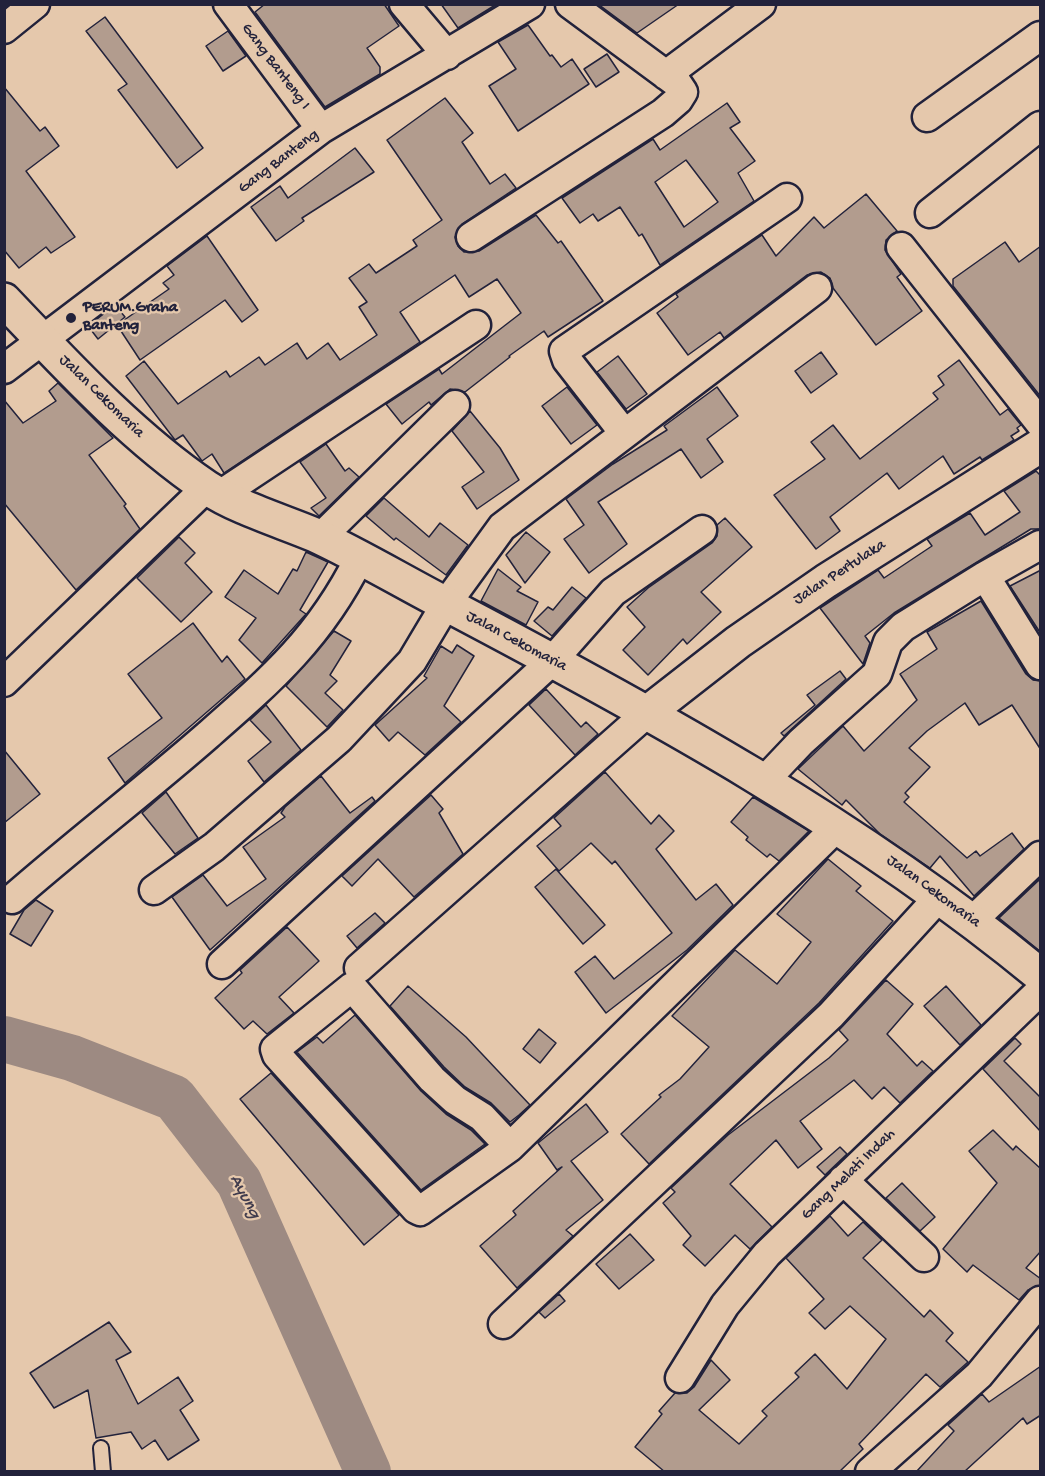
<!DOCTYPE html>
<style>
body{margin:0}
#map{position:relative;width:1045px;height:1476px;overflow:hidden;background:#e5c8ac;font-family:"Gochi Hand",sans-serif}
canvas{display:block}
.frame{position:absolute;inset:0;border:6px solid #22223b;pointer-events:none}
</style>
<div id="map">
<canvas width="1045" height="1476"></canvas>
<div class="frame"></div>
</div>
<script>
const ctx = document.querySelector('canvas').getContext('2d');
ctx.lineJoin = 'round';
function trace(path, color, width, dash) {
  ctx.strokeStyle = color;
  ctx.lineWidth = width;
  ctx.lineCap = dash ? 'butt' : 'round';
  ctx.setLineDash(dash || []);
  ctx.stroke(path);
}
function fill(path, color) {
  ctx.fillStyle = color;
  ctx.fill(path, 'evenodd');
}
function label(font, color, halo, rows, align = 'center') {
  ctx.font = font + ' "Gochi Hand",sans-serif';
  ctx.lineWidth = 4.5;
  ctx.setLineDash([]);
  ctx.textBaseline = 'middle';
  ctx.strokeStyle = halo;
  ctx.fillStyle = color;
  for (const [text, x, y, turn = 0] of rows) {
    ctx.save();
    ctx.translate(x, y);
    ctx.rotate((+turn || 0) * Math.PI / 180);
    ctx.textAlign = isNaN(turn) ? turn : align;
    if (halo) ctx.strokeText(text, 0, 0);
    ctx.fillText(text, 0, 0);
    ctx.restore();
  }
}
trace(new Path2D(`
 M4,1039L72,1058L174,1098L239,1182L368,1472`), '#9d8a82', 46);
const building = new Path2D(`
 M265,4H384L399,26L367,48L380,67V74L325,107L255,12Z
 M441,4H497L458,28Z
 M598,4H679L637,33Z
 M105,17L203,148L177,168L118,90L127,84L86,31Z
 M528,25L550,56L552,55L561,67L572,59L589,84L518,131L489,86L516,69L498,42Z
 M228,31L246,56L223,71L206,46Z
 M607,54L619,72L596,87L584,69Z
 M4,87L40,131L45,127L59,146L26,171L75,237L51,253L46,247L19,268L4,250Z
 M445,98L473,133L462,142L490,184L505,174L516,188L462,224L455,237L458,246L464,252L479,251L536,215L558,243L561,241L603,301L548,337L544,331L509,356L510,357L465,392L450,389L431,405L429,402L402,424L386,404L439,369L442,374L521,313L497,279L469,297L455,275L400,312L420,342L224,473L212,454L202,461L183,435L175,440L126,376L144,361L178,404L226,371L230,377L259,357L265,365L297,343L307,359L328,343L340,360L377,335L359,307L367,302L349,278L369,264L376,273L417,246L413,240L442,220L387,140Z
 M727,103L740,122L730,128L755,161L738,173L754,201L660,265L642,234L639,236L620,207L598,221L593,214L580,223L562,198L653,139L660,150ZM686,160L718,202L684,227L655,182Z
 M355,148L374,172L302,218L304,221L276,241L251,207L280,186L288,198Z
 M866,194L897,231L886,240L885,250L901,274L897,277L922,311L876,345L833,288L830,278L821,272L807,275L724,338L720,332L688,355L657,313L678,297L676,294L762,235L776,256L814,217L824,228Z
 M207,236L258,310L242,322L225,300L140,360L117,325L169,289L163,283L174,275L167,266Z
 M1005,242L1019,262L1041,246V397L953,286V279Z
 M115,305L125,317L98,339L88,326Z
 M821,352L837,374L811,393L795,371Z
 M618,356L647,394L626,409L597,372Z
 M959,360L1000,415L1008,409L1021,425L1017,428L1019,431L1011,436L1014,440L982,460L980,457L954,474L943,456L899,489L887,473L830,517L840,531L816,549L774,495L825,459L811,442L833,425L860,459L938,399L933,393L944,385L938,376Z
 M58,383L113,438L89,455L126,504L124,506L140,529L76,590L4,503V400L23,423L56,401L49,391Z
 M567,387L597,425L571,444L542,406Z
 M717,387L738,416L707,439L723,462L701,478L681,449L598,502L627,544L589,573L564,539L584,525L566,499L613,464L667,430L664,426Z
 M470,411L500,448L519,480L477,509L462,487L484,472L452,431Z
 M326,444L345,471L349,468L359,477L319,516L311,508L326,498L300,462Z
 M1036,471L1041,476V529H1031L894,613L865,636L870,643L863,664L820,608L878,570L884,578L932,546L927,539L970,513L985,535L1020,512L1004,491Z
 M384,498L429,537L440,523L468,545L446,575L396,538L394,540L366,516Z
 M725,518L752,547L701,592L721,612L687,644L683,639L648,675L623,650L645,627L627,607L648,588L712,543L717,536V525Z
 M526,532L550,552L525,583L506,555Z
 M179,537L195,553L185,563L212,592L181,622L137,578Z
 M306,552L328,562L300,610L306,614L262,663L239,640L256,618L225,597L244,570L278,594L293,569L297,571Z
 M498,569L521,587L517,591L538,602L526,625L481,601Z
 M1041,570V634L1010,586Z
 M572,587L586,598L552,636L534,621L548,607L553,610Z
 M981,601L1026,674L1033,680L1041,681V750L1012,705L979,725L965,703L927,731L909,748L930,767L905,793L909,797L904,802L967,858L976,851L980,856L1012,833L1024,849L974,896L940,856L930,868L880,834L846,800L842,805L798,769L843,726L864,751L917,700L900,674L937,649L927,632Z
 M193,623L222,662L227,656L245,679L125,783L108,758L162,718L128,674Z
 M334,631L351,641L330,675L337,681L325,693L343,710L327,727L286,686Z
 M457,645L474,656L444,706L461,722L425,755L398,732L389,741L375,725L427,678L424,676L441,646L452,653Z
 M840,671L846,679L784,736L781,733L815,705L807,695Z
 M546,689L581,727L586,722L598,734L575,755L529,705Z
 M266,705L301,750L264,782L248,761L271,742L250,720Z
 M4,750L40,794L4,823Z
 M605,772L651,824L659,815L674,831L656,849L696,900L716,884L733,905L687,950L606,1013L575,972L595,956L614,979L672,933L615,861L612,864L591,843L559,871L537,846L561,826L554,818Z
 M321,776L350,813L372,797L375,801L210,950L172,897L203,875L227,906L266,879L243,847L285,817L281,813L285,807Z
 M166,792L198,838L175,854L142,813Z
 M431,795L443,809L439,813L463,854L414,897L378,859L352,886L342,876Z
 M753,797L809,831L779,861L770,854L767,857L746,840L748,837L731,822Z
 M828,859L861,886L856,891L893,921L819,1003L649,1164L621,1134L661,1097L659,1095L680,1079L709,1047L672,1016L735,950L777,984L811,942L777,914Z
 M556,869L605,925L583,944L535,887Z
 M1039,880L1041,882V952L999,918Z
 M36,900L53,911L31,946L10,934L24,910Z
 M375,913L385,923L357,948L347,936Z
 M287,927L319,961L279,997L294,1013L267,1034L253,1021L244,1029L215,998L242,973L240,970Z
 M886,980L913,1004L887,1034L917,1066L922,1061L933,1071L900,1103L884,1087L872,1099L854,1080L800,1121L822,1149L798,1168L776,1140L730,1184L772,1227L750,1249L735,1235L705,1266L683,1245L691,1236L663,1203L675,1192L671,1188L728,1135L829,1058L848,1040L839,1030Z
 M408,986L466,1037L530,1105L519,1115L510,1122L491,1103L465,1087L444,1067L390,1006Z
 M946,986L981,1025L960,1045L924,1006Z
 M355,1015L421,1091L446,1114L471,1130L485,1144L421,1190L297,1052L317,1037L323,1043Z
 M539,1029L556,1043L540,1063L523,1049Z
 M1015,1038L1021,1044L1004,1061L1041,1098V1132L983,1069Z
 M271,1073L399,1215L364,1245L240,1099Z
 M586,1104L608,1132L571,1161L603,1200L566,1230L573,1236L517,1288L480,1246L516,1215L513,1211L562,1167L557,1170L538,1143Z
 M993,1130L1013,1150L1016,1146L1041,1169V1251L1026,1268L1041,1279V1285L1028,1290L1019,1300L973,1265L967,1272L943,1249L997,1183L969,1151Z
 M840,1147L847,1154L825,1175L817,1167Z
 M902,1183L935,1217L920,1231L886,1198Z
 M830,1216L848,1236L863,1222L882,1240L863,1258L924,1317L930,1310L953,1333L946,1341L968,1362L940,1387L926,1374L859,1444L863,1449L839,1472H665L635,1447L662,1414L659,1411L675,1393H687L694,1387L711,1360L730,1380L699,1410L739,1444L767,1416L762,1411L799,1377L795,1373L815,1354L847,1389L886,1339L850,1306L825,1329L809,1313L824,1299L786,1258Z
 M630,1234L654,1260L619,1289L596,1264Z
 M559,1294L565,1301L545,1318L539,1312Z
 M109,1322L131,1352L116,1360L138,1404L178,1377L193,1401L180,1410L199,1440L168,1460L155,1440L142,1449L131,1432L96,1438L88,1390L54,1408L30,1373Z
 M1041,1366V1415L1027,1424L1023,1418L964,1472H916L954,1431L948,1425L982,1394L989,1402Z`);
fill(building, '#b29c8e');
trace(building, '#22223b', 1.5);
const lane = new Path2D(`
 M101,1448L103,1472`);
const street = new Path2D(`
 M228,4L321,129
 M404,4L447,55
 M4,29L35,4
 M666,75L761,4
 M927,117L1040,36
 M930,213L1040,126
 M471,237L663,113L678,100L683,92L677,83L570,4
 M901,247L1040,423
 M4,369L321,129L530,4
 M624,433L567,360L564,351L787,198
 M220,495L476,325
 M320,538L455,405
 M1040,545L985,576L1040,665
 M4,682L207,487
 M765,780L801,742L877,674L888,642L903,627L985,576
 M154,890L214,847L339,739L412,661L446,604L502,527L817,288
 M12,899C76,843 144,791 208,735C273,678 320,637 359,559
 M973,920L1040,856
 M222,964L552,661L613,592L702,530
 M359,968L647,713
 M510,1147L482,1117L455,1100L432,1079L352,987L275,1049L277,1055L416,1209L420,1211L510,1147L838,826
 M843,1180L924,1257
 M503,1324L831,1015L940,896
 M680,1378L725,1305L767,1254L1040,991
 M870,1472L979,1375L1040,1301`);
const secondary = new Path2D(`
 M4,300C67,366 131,436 206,487C238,508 279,520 315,535C358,555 400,580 442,602C651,712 858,825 1040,975
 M647,713L738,642L826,581L1040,446`);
trace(lane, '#22223b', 18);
trace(street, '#22223b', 33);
trace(secondary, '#22223b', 38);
trace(lane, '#e5c8ac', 14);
trace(street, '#e5c8ac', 28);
trace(secondary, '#e5c8ac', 33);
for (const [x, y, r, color] of [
 [71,318,6,"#22223b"]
]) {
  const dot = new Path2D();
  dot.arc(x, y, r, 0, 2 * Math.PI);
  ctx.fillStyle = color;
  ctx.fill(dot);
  trace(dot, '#e5c8ac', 2);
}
label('16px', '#22223b', '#e5c8ac', [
 ["Gang Banteng I",275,67,53],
 ["Gang Banteng",279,162,-37],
 ["Jalan Cekomaria",101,397,44],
 ["Jalan Pertulaka",840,573,-33],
 ["Jalan Cekomaria",516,642,28],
 ["Jalan Cekomaria",933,892,36],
 ["Gang Melati Indah",849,1175,-44]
]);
label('bold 16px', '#22223b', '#e5c8ac', [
 ["PERUM.Graha",83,309],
 ["Banteng",83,327]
], 'left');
label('italic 18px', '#413c4d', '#e5c8ac', [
 ["Ayung",244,1197,62]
]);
</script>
